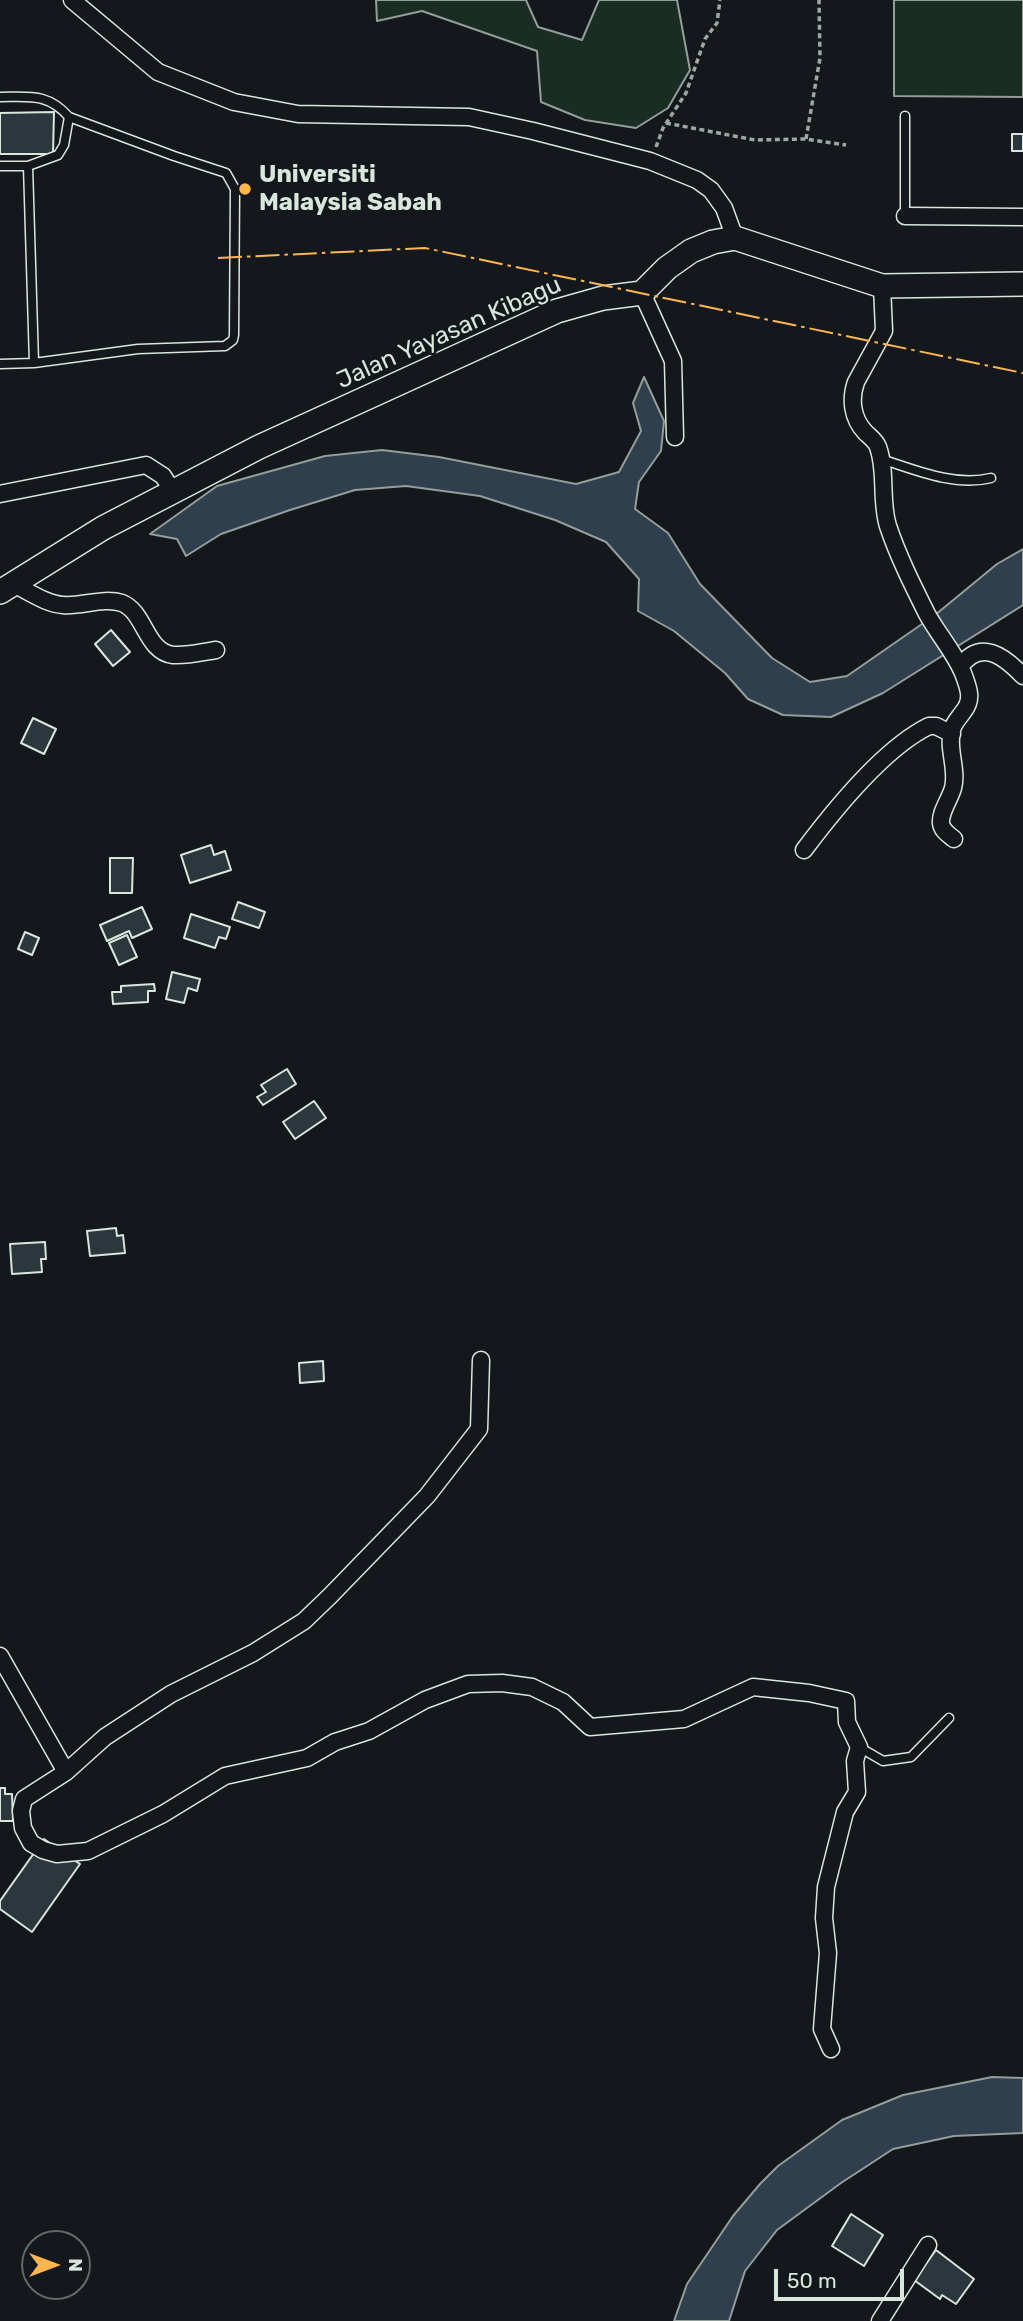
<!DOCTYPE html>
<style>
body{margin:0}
#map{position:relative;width:1023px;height:2321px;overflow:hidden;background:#14181c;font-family:Rubik,sans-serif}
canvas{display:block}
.north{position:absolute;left:21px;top:2230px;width:70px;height:70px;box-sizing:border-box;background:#14181c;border:2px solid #626a69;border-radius:50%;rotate:90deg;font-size:19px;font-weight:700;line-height:28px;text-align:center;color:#d8e6dc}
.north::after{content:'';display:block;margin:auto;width:24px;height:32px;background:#ffb74d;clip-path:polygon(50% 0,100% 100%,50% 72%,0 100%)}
.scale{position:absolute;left:774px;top:2269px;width:130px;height:32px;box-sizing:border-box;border:4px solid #d8e6dc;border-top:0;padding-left:9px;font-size:21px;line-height:24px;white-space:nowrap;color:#d8e6dc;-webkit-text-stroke:5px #14181c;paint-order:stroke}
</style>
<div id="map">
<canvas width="1023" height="2321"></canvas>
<div class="north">N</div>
<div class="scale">50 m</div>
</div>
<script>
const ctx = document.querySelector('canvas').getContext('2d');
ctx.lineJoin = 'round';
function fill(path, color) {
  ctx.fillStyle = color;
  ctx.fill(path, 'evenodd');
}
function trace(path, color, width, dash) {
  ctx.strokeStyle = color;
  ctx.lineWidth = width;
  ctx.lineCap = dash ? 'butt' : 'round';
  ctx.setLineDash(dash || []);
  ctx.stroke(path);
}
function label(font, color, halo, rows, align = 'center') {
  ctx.font = font + ' Rubik,sans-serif';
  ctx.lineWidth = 5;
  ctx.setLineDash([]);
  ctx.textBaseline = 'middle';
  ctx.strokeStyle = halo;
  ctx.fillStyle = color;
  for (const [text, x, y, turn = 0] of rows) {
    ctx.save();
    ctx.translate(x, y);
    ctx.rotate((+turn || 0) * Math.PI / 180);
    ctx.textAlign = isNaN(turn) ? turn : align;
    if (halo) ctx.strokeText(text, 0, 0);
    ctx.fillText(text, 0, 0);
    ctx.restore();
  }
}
const green = new Path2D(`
 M376,0H526L538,27L582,40L599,0H677L690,70L668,108L636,128L585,120L541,102L537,51L422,11L377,21Z
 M894,0H1023V97L894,96Z`);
fill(green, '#1a2d24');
trace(green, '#939e99', 2);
const water = new Path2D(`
 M644,377L664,421L661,451L639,482L635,509L668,533L700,584L772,658L810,682L847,676L935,615L997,564L1023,549V605L883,693L831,717L783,715L748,699L725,673L674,631L638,611L639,579L606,542L555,520L480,496L406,486L355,490L290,510L221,534L186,556L177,539L150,534L217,486L325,456L382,450L439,457L576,484L619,472L641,431L633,403Z
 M992,2077L1023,2078V2133L954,2136L893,2149L841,2183L777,2230L745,2271L729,2321H674L687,2284L733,2216L760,2184L778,2166L842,2120L903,2095Z`);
fill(water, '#2f3f4d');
trace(water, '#939e99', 2);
const building = new Path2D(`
 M54,112L53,154H0V113Z
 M1012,134H1023V151H1012Z
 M111,630L130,652L113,666L95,644Z
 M33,718L56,729L44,754L21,743Z
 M211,845L214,855L225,851L231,870L190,883L181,855Z
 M110,858H133L132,893H110Z
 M238,902L265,912L259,928L232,919Z
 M142,907L152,929L132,938L129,931L107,941L100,925Z
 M191,914L230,927L226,939L219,937L215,948L184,938Z
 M25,932L39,938L32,955L18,949Z
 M127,935L137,957L119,965L109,943Z
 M172,972L200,979L197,991L188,988L184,1003L166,999Z
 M154,984L155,991H148V1002L113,1004L112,992H121V986Z
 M287,1069L296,1084L263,1105L257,1097L266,1092L261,1085Z
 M314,1101L326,1118L295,1139L283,1122Z
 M116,1228L117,1236L123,1235L125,1253L90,1256L87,1231Z
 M45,1242L46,1259H41L42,1272L12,1274L10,1244Z
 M323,1361L324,1381L300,1383L299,1363Z
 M0,1788H5V1794H12L13,1821H0Z
 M44,1839L80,1864L32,1932L0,1909V1901Z
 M851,2214L883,2235L864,2266L832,2246Z
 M936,2250L974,2279L956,2304L942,2295L940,2299L914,2280Z`);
fill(building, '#2c363c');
trace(building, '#d8e6dc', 2);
const lane = new Path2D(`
 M0,97C30,97 48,93 69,117L174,156L226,173L235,189L234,335L233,340L225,346L138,349L34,363L0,364
 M905,116V216
 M0,166H28L58,155L64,145L69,117
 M28,166L34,363
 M881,459C915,470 955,487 991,478
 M859,1747L883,1761L911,1757L949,1718`);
const street = new Path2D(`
 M72,0L158,72L234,102L298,114L469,117L533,131L650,161L697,180L711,190L724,208L735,238
 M905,216L1023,217
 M882,286L884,331L856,382C850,399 852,418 865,432C870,437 876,441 878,447C887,472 880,501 888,526C898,556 913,586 927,614C938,634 954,652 963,673C968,687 974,699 963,712C959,718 954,722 952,730C947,749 958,769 953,788C950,799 940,812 941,823C942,831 948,834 954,839
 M642,293L673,361L675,437
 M0,494L146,465L163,476L174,493
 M13,584C28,591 46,604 63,605C81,607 103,597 122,603C145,612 146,652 173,655C187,656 203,652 216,650
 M960,667C980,638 1004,656 1023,676
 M804,850C834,810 884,748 929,726H936L952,734
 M481,1360L479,1429L427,1496L330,1596L304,1621L253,1653L171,1694L105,1737L66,1772L24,1799L21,1811L23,1828L31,1843L43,1850L57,1854L88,1851L163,1814L225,1776L307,1758L335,1742L369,1731L425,1700L468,1684L502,1683L532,1687L563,1702L590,1727L684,1719L753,1687L809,1693L846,1701L847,1722L859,1747L855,1761L857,1792L845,1812L826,1887L824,1918L828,1953L822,2029L831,2049
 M0,1656L66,1772
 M880,2321L928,2245`);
const secondary = new Path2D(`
 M0,592L103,528L259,447L557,311L603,298L642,293L667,268L691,251L713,242L735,238L882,286L1023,284`);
trace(lane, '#d8e6dc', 11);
trace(street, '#d8e6dc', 19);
trace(secondary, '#d8e6dc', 26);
trace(new Path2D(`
 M666,123L755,140L806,139L846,145
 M806,139L820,58L819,0
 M656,147L663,128L686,93L705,39L717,23L720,0`), '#9da8a2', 3.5, [5, 3.5]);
trace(lane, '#14181c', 8);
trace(street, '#14181c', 16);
trace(secondary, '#14181c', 23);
trace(new Path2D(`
 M218,258L425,248L1023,373`), '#ffb74d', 2, [24, 5, 3.5, 5]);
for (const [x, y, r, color] of [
 [245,189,7,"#ffb74d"]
]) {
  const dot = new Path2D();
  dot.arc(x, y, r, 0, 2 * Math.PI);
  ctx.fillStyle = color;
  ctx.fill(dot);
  trace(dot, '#14181c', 2.5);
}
label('bold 24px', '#d8e6dc', '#14181c', [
 ["Universiti",259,175],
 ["Malaysia Sabah",259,203]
], 'left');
label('24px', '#d8e6dc', '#14181c', [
 ["Jalan Yayasan Kibagu",449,333,-24]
]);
</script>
